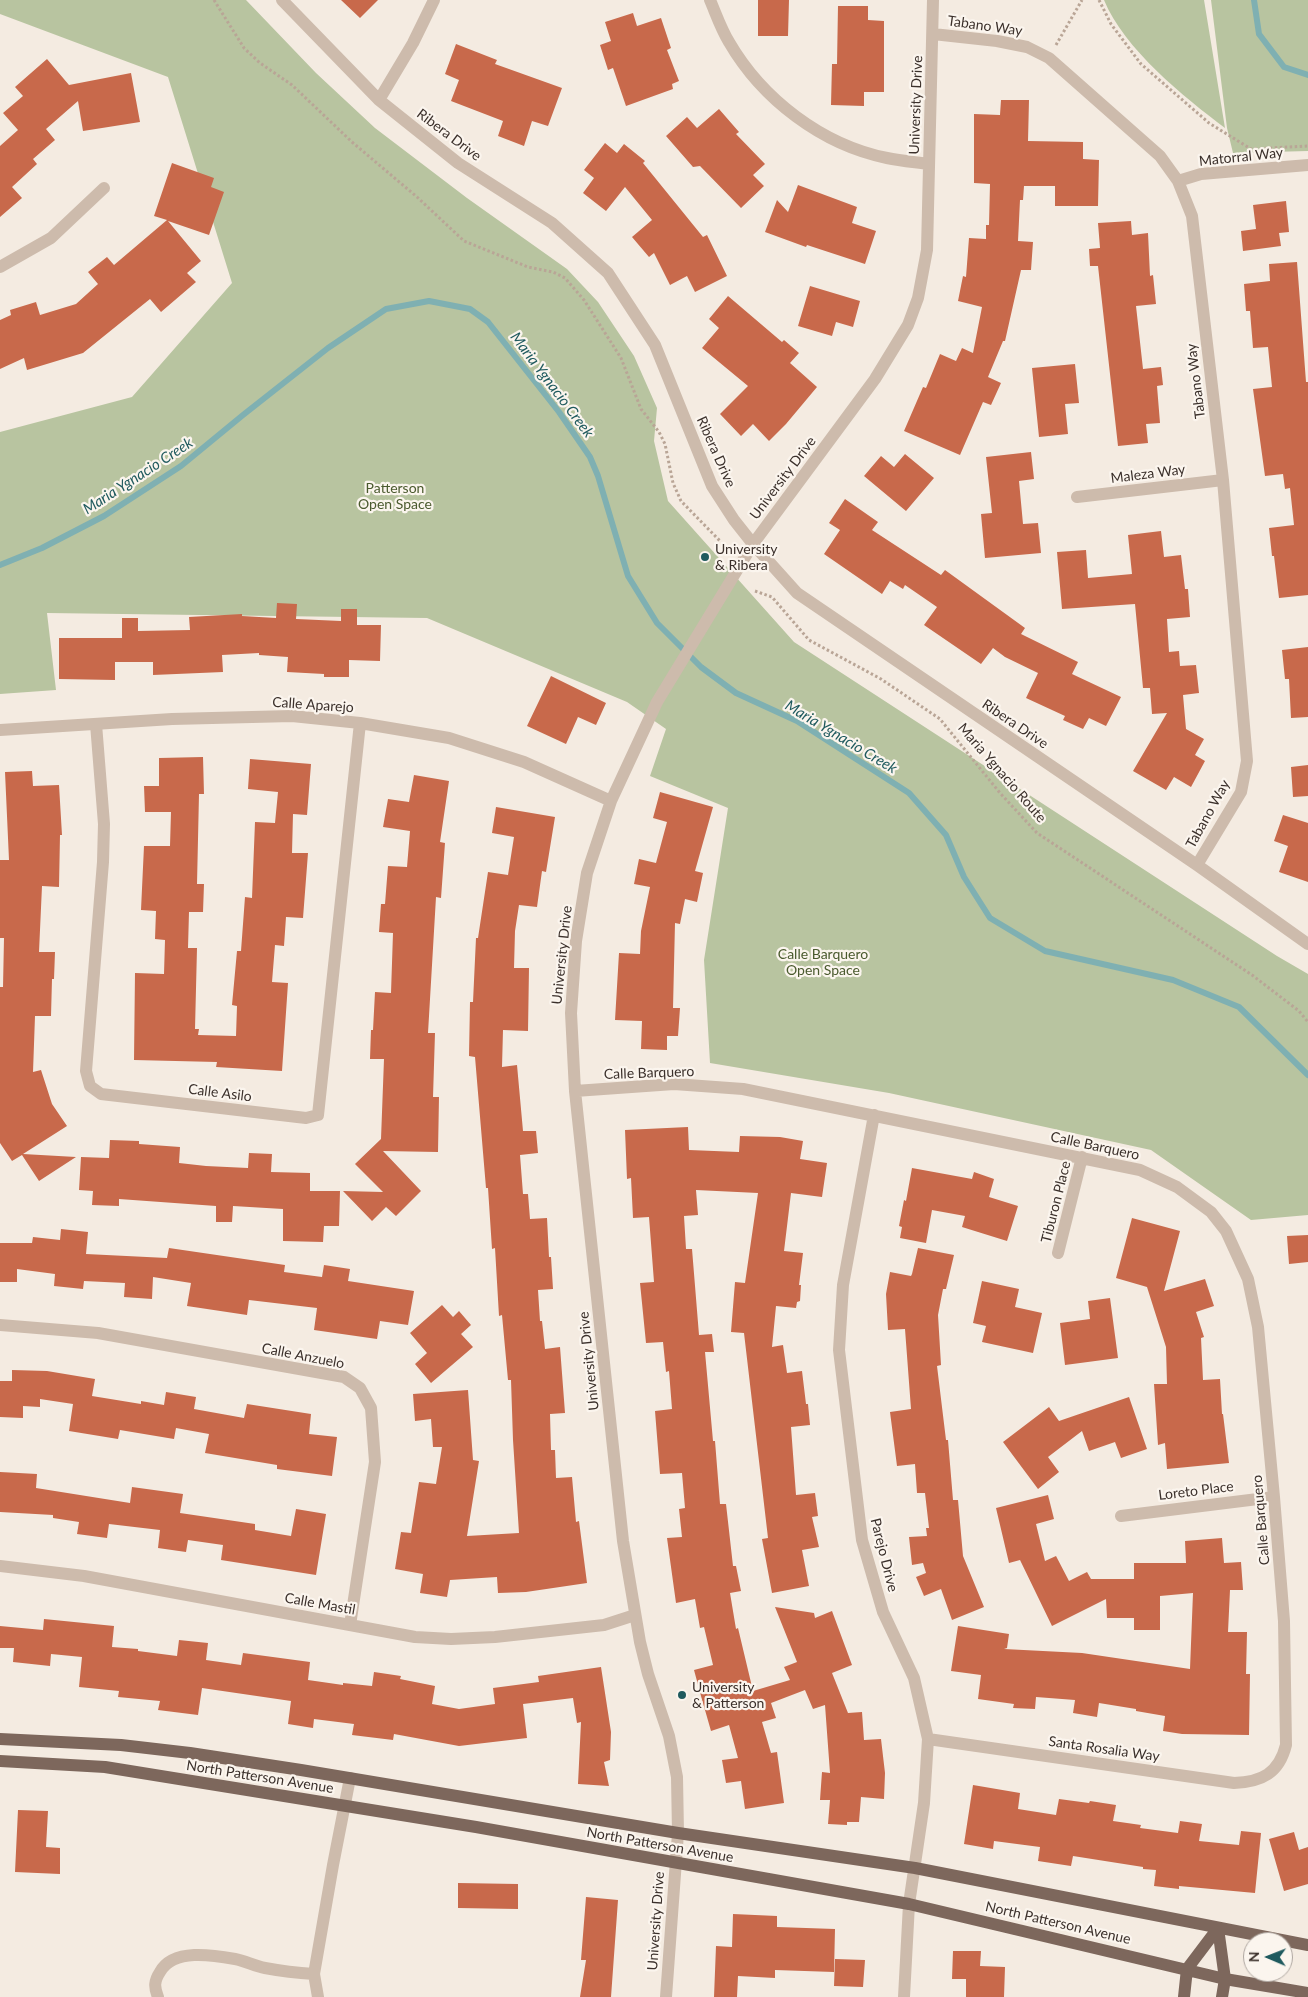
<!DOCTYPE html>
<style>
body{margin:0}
#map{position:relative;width:1308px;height:1997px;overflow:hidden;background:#f4ebe1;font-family:Lato,sans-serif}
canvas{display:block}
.north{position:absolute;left:1243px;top:1932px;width:50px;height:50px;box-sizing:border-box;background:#fbf5ee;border:1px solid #aea6a0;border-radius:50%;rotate:271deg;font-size:14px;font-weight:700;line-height:20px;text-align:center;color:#3b302b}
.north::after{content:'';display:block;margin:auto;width:18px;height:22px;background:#1f5a5e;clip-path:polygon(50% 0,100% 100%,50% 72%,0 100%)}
</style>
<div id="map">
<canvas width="1308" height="1997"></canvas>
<div class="north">N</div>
</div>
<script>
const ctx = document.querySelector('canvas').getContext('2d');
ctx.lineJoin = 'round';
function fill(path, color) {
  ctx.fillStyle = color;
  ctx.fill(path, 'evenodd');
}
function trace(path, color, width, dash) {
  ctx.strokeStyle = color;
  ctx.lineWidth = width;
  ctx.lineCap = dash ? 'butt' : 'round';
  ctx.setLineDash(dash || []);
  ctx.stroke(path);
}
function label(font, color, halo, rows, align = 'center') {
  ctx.font = font + ' Lato,sans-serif';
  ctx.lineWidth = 4.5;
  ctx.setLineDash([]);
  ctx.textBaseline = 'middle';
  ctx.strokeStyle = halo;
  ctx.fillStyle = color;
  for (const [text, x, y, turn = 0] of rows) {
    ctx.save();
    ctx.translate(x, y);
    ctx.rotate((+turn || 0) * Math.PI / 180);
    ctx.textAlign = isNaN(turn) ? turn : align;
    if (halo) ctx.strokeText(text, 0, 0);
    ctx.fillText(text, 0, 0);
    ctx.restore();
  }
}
fill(new Path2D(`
 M0,0H246L316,73L375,128L467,198L567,269L598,302L634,356L657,408L654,441L668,501L794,642L1277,956L1308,974V1215L1251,1220L1151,1150L889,1093L710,1063L704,960L728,808L650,776L666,729L627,702L427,618L47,613L56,690L0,694V432L132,397L232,283L168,77L0,14Z
 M1104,0H1204L1225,128C1184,97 1124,49 1104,0Z
 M1211,0H1308V151L1233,153L1227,128Z`), '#b8c4a0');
trace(new Path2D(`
 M1254,0L1259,34L1284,67L1308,75
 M0,565L42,548L104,516L181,466L243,415L328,348L386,309L429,301L470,309L488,322L559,412L590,457L598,476L628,576L657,623L701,667L736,693L797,721L909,793L946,835L964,877L990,918L1045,951L1173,980L1239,1007L1308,1075`), '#7fb0b2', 6);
fill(new Path2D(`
 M341,0H378L360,18Z
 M758,0H789L788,36H758Z
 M838,6H868V20L884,21V92H864V106L831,105L832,64H837Z
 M633,13L637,26L661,18L671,48L667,50L679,81L672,84L673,89L626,106L613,68L608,70L600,45L611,41L605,22Z
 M456,44L497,60L495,64L562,88L548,126L532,121L524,146L498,136L503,121L451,101L459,80L445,74Z
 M47,59L69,85L131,73L140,122L83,131L78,101L46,129L55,140L33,159L37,164L12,187L22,198L0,217V146L18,130L3,113L23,96L15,87Z
 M1001,100H1029L1028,141L1083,142V159L1099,160L1098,206H1055V186H1024L1023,200H1020L1018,241L1033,242L1031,270H1021L1005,341H1003L988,377L1001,383L991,405L983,402L960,455L904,431L923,387L926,388L940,354L956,361L962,348L973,353L982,307L958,301L963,276L966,277L969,238L986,239V225H989L990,184L974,183V114L1000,115Z
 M719,109L739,132L736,134L765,164L753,175L764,186L741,208L700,166L693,167L666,136L687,117L697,128Z
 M605,143L617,153L624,144L645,161L643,163L703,237L707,235L727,276L695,292L687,276L670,285L654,253L649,257L632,237L652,220L625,187L606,211L583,193L594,178L584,170Z
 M172,163L214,178L211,187L224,192L209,235L168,221L201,261L187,273L196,282L161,312L150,299L83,353L27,370L24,358L0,369V320L11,315L10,310L36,302L40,315L76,304L98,284L88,272L107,257L114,265L167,220L154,216Z
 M798,185L857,207L852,223L876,231L865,264L807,245L806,247L765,232L777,200L788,212Z
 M1286,201L1289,232L1279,233L1281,246L1243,251L1241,231L1256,229L1253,205Z
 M1131,221L1132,235L1148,233L1150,276L1153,275L1156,304L1136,306L1143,369L1161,367L1163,385L1157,386L1160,423L1146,424L1148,443L1118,446L1098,266H1090L1089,249L1100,248L1098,223Z
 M1297,262L1306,382H1308V595L1279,598L1274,556H1272L1269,528L1294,525L1290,488L1285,489L1283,474L1265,476L1253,389L1272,387L1268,347L1253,348L1250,311H1246L1244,284L1270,281L1269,264Z
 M810,286L860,301L853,327L836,322L832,336L798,326Z
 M728,296L782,342L784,340L799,353L790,363L817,387L786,424L769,441L753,424L741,436L720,414L748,386L702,348L719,328L709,319Z
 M1075,364L1079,403L1065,404L1068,434L1039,437L1032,368Z
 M1031,452L1034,479L1019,481L1023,524L1038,523L1041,553L985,558L981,514L992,513L986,457Z
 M905,454L934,478L906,511L864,476L881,456L894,467Z
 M845,499L878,522L872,530L941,575L945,570L1025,628L1021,634L1078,662L1072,674L1121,697L1106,726L1089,718L1083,729L1063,720L1065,716L1026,698L1038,673L1005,657L993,648L981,664L924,625L937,607L905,585L903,589L890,581L882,594L824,554L840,530L829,523Z
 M1161,531L1164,557L1181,555L1185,589H1188L1190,617L1167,619L1169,652L1179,651L1180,666L1196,665L1199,693L1183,695L1186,729L1204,739L1195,755L1205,761L1191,787L1174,777L1166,790L1133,771L1167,713L1152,714L1150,688H1143L1135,604L1062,609L1057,552L1086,550L1088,578L1132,574L1128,535Z
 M277,603L297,604L296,619L341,621V609H357V625H381L380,661L349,660V677H324V674L287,672L288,657L259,655V653L222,655L223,672L153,675V662H115V680L59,679V638H122V618H138V631L190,630L189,617L242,614V616L276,618Z
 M1308,647V717L1291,718L1289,679H1285L1282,650Z
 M551,676L606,703L596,725L578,717L566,744L527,726Z
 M203,757L204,794H199L197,884H204L203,912H189L188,948H197L195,1029H199L198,1035L236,1036L237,1006L232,1005L237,951H241L245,897L252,898L255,822L275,823L278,792L248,789L250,759L311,764L307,815L293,814L292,853H308L303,918L286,917L284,946L275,945L272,982L288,983L282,1071L216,1067L217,1062L134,1060L135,973L164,974L165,940L155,939L156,911L141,910L144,846H170L171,812H145L144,786H159V758Z
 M1308,765V796L1293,797L1291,767Z
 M32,771L33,786L59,785L62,835H60L59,887L42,886L39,952H55L54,979H52L51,1016H35L33,1072L41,1070L52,1104L67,1126L23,1154L76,1157L39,1181L22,1155L12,1161L0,1143V987H3L4,938H0V860H9L5,772Z
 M414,775L449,781L440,842L445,843L441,898L436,897L428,1033H435L433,1097H439L438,1152L383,1151L421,1191L396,1216L386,1207L372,1221L343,1191L383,1192L355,1164L381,1139L384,1059H370L371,1030H373L375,992L391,993L393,933L379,932L381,904H385L388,866L407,867L410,831L383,827L388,799L409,802Z
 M660,792L713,807L695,871L703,873L697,902L685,899L680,924L675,923L673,1008H680L678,1036H667V1050L641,1049L642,1021L615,1020L619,953L640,954L641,931L650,887L634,884L639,859L656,863L667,822L653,818Z
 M496,807L555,817L546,872L542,871L537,907L519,905L515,931L514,968H529L528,1031L503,1030L502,1067L517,1065L523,1131H536L538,1153L520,1155L523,1194H528L530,1219L547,1218L549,1257H551L553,1289L538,1290L540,1321H542L545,1349L560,1347L565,1413L550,1414L551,1450H555L556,1478L572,1477L576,1522L579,1521L587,1583L526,1592L498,1593L497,1577L450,1580L447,1597L420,1593L423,1574L395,1569L401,1532L411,1533L419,1482L436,1484L442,1447H433L431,1419L415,1421L413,1394L468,1390L473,1460L479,1461L467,1536L519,1533L513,1440L511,1380H508L502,1315L499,1316L495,1248L492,1249L488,1188H486L475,1057L469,1056L470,1002H473L476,938H478L488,872L508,875L514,837L492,833Z
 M1283,815L1308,823V882L1279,872L1288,846L1274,841Z
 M688,1127L689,1150L739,1152L740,1136L780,1137L803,1141L800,1159L827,1163L822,1197L791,1193L784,1251L803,1253L799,1285H801L800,1301L797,1302L796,1308L776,1306L772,1347L783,1345L787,1373L802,1371L806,1404H808L810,1425L791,1427L796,1495L815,1493L818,1516L812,1517L819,1547L802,1550L809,1586L772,1593L762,1539L768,1538L744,1333L731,1332L735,1282L745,1283L758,1193L696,1190L698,1215L684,1216L686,1249H692L699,1335L712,1334L714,1352H705L713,1441H715L720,1504H726L733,1566H736L741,1591L730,1593L736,1629L738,1628L753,1691L790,1680L784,1667L797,1662L775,1607L814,1613L815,1618L832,1611L852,1665L832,1673L848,1713L862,1712L864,1740L881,1739L885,1773L884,1799L861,1797L859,1822H847V1825L828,1824L830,1800H820L822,1772L830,1773L825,1705L813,1709L805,1690L771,1703L776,1718L762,1722L771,1753L777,1752L784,1803L745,1809L741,1781L726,1783L722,1760L738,1758L729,1725L711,1731L701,1696L694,1670L713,1665L704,1627L700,1628L695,1599L676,1603L667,1538L682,1537L679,1509L685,1508L682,1473L660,1474L655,1411L672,1409L669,1371L666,1372L663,1342L646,1343L640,1283L654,1282L649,1217L633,1218L631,1178L627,1179L625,1130Z
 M110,1140L139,1141V1144L180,1147L179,1163L206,1166L248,1168L249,1153L272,1154L271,1172L310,1173V1191H340L339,1226H324L323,1242L283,1241V1209L233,1206L232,1222H216V1206L119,1199V1206L92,1205L93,1191L79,1190L81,1157L109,1158Z
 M912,1168L972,1179L974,1172L994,1179L989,1197L1018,1206L1007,1241L962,1227L965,1216L932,1210L926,1243L900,1238L902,1227L899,1226L904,1200L906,1201Z
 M1132,1218L1180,1231L1164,1291L1205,1279L1214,1306L1196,1312L1204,1337L1201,1338L1203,1380L1220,1379L1222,1414H1223L1229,1463L1167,1469L1165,1443L1158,1445L1154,1384H1167L1166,1347L1147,1287L1116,1278Z
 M61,1229L88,1232L86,1254L167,1258L169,1248L285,1265L284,1272L322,1277L324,1265L350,1269L348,1281L414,1291L408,1325L380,1321L377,1339L314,1330L317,1308L249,1300L247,1315L187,1306L191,1283L153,1277L152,1299L124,1297L125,1283L84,1281L83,1289L54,1286L55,1274L17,1269V1282H0V1243H32L33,1237L60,1240Z
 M1308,1235V1262L1289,1264L1287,1236Z
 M918,1248L954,1255L946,1289H943L938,1315L941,1365L937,1366L946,1440H948L953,1500H958L963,1556L984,1607L952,1620L941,1589L924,1596L916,1577L926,1573L923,1563L912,1565L909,1537L927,1536L926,1528H929L925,1493H917L915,1464L897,1466L890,1412L911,1409L905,1329L888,1330L886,1294L890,1272L911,1276L912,1274Z
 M982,1281L1019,1289L1015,1307L1042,1313L1033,1353L982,1342L986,1326L973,1323Z
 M1110,1298L1118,1358L1065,1365L1060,1323L1090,1319L1088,1301Z
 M442,1305L453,1317L459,1311L471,1325L461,1334L473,1347L431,1383L415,1364L427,1353L410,1333Z
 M12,1370L47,1371L95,1379L92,1396L141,1404V1401L164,1405L166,1392L196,1397L194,1409L244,1418L247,1404L311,1414L309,1434L337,1437L332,1476L277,1469V1465L205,1453L209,1434L176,1428L174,1439L120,1430L118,1439L69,1431L73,1404L40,1399V1407L23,1406V1418L0,1417V1381H12Z
 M1129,1397L1147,1449L1121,1458L1115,1442L1089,1451L1082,1431L1048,1457L1059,1472L1038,1489L1003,1442L1049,1407L1059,1421Z
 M0,1472L37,1474L36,1488L130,1503L132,1487L183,1494L180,1513L255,1524V1530L291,1536L296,1509L326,1514L316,1575L221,1560L223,1545L188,1540L186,1552L158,1548L160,1530L109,1524L107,1538L77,1534L79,1522L53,1518V1515L0,1512Z
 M1048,1495L1054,1519L1036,1524L1045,1561L1056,1556L1069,1581L1087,1572L1091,1579H1134V1563H1186L1185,1541L1222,1538L1224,1563L1241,1562L1243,1590H1230L1228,1632H1247L1246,1674H1250L1249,1735L1182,1734L1163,1731L1165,1716L1136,1711V1709L1099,1703L1097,1717L1073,1713L1075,1700L1036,1697L1035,1709L1013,1708L1014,1704L978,1699L981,1675L951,1671L958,1626L1009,1634L1007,1648L1004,1649L1082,1653L1190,1669L1193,1593L1160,1596V1630H1134V1618H1107L1106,1599L1052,1626L1020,1560L1009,1563L996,1508Z
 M44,1619L114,1626L112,1647L138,1649V1651L177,1656L179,1640L208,1643L206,1660L241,1665L243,1653L310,1662L308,1680L343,1685V1683L372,1686L374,1672L401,1676L400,1679L435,1686L432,1704L459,1709L495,1704L493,1688L539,1682L538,1676L601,1667L611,1732L610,1760L604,1762L609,1786L578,1784L581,1722L577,1723L573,1698L523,1704L527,1738L459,1746L394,1734L393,1740L352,1735L354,1724L314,1719L313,1728L288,1724L291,1701L202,1688L198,1715L158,1710L160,1701L118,1697L119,1691L79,1687L82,1657L51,1654L50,1666L13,1662L14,1648H0V1626L43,1630Z
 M973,1785L1020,1793L1018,1809L1056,1815L1059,1799L1089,1803L1090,1801L1116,1805L1113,1821L1141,1825L1140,1828L1178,1833L1180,1821L1202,1824L1199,1841L1239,1845L1241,1831L1261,1833L1255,1893L1179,1886V1889L1154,1886L1156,1870L1143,1869V1867L1073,1856L1071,1866L1038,1861L1040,1847L994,1841L993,1849L964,1844Z
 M18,1810L48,1811L46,1847L60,1848V1874L15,1872Z
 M1294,1832L1299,1850L1308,1847V1884L1284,1891L1269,1839Z
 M458,1883L518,1884V1909L458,1908Z
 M586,1897L618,1900L611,1997H580L586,1960H581Z
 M733,1914L777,1916V1927L835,1929L834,1972L775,1970V1978L738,1976L737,1997H714L716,1946L732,1947Z
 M953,1951H981L980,1966L1005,1967L1004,1997H966V1979H952Z
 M835,1959L865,1960L863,1987L834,1986Z`), '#c8694b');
trace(new Path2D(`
 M214,0L244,48L260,63L292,85L352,142L417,197L464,241L528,267L553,272L565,278L584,300L621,358L641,409L659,432L665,444L673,483L681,501L721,542
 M1099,0L1111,24L1141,64L1209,123L1251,149L1308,146
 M1056,45L1082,0
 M755,591L772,597L809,640L881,679L940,719L1000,793L1037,833L1252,975L1299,1011L1308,1022`), '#b9a596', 3, [2.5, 2.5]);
trace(new Path2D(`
 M282,0L379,100L458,163L552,223L608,273L655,345L712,486L734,520L753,544L797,593L1197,865L1308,944
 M710,0C716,14 721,29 729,42C762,99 822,145 887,158C901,161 915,162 929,164
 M933,34L997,41L1027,47L1049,58L1160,156L1178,181L1192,216L1223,480L1247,761L1241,792L1197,865
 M379,100L413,43L434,0
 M1178,181L1201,174L1308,165
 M0,267L51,238L104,188
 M1077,497L1223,480
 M96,724L104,824L103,862L86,1071L90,1086L101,1094L306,1118L318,1115L360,723
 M0,730L172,719L292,716L360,723L449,738L524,762L611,801
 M575,1091L674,1084L743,1089L1140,1170L1177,1187L1211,1212L1226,1231L1248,1279L1258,1327L1274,1497L1284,1621L1286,1745C1279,1773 1262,1782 1234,1783L928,1739
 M874,1115L843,1285L839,1350L862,1540L883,1612L914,1678L928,1739L924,1803L909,1904L904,1997
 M1058,1253L1082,1157
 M0,1325L98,1333L344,1377L360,1388L371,1408L375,1462L350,1625
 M1121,1516L1274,1497
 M0,1566L84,1576L415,1637L451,1639L495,1637L604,1625L635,1615
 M158,1997C154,1987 154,1981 160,1972C173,1948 213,1955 235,1959C245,1961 255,1966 265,1968C281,1971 298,1973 314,1974
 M318,1997L314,1974L333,1865L350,1778
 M666,1997L678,1833L677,1777L669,1736L648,1674L640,1642L623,1541L575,1091L571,1013L576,941L587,873L611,801L657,702L753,544L875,379L908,325L918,298L927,250L933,0`), '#cdbbac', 12);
trace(new Path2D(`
 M0,1739L121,1745L190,1753L301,1770L678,1833L915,1868L1308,1945
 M0,1761L105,1767L476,1827L909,1904L1225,1979L1308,1993
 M1218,1928L1225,1979L1222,1997
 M1184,1997L1187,1969L1218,1928`), '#7d675c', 12);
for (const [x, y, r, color] of [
 [705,557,5,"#1f5a5e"],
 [682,1695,5,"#1f5a5e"]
]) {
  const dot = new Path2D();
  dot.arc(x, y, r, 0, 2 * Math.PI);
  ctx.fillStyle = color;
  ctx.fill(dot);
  trace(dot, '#fbf5ee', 2);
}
label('14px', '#3b302b', '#fbf5ee', [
 ["Tabano Way",985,26,8],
 ["University Drive",916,105,-88],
 ["Ribera Drive",449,135,37],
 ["Matorral Way",1241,157,-6],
 ["Tabano Way",1196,381,-97],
 ["Ribera Drive",716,452,66],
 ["Maleza Way",1148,474,-7],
 ["University Drive",783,478,-53],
 ["Calle Aparejo",313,705,4],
 ["Ribera Drive",1015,724,34],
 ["Maria Ygnacio Route",1002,773,49],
 ["Tabano Way",1208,814,-61],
 ["University Drive",562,955,-84],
 ["Calle Barquero",649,1073,-2],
 ["Calle Asilo",220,1093,7],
 ["Calle Barquero",1095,1146,12],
 ["Tiburon Place",1056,1202,-76],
 ["Calle Anzuelo",303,1356,11],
 ["University Drive",589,1361,-96],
 ["Loreto Place",1196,1491,-7],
 ["Calle Barquero",1261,1520,-95],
 ["Parejo Drive",884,1555,76],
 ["Calle Mastil",320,1604,10],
 ["Santa Rosalia Way",1104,1749,8],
 ["North Patterson Avenue",260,1777,9],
 ["North Patterson Avenue",660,1845,10],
 ["University Drive",656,1921,-86],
 ["North Patterson Avenue",1058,1923,13]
]);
label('14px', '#4a5a2e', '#fbf5ee', [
 ["Patterson",395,488],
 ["Open Space",395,504],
 ["Calle Barquero",823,954],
 ["Open Space",823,970]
]);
label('14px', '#3b302b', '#fbf5ee', [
 ["University",715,549],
 ["& Ribera",715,565],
 ["University",692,1687],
 ["& Patterson",692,1703]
], 'left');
label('italic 15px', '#1f5a5e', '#fbf5ee', [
 ["Maria Ygnacio Creek",552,385,53],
 ["Maria Ygnacio Creek",138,476,-33],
 ["Maria Ygnacio Creek",841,737,31]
]);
</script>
